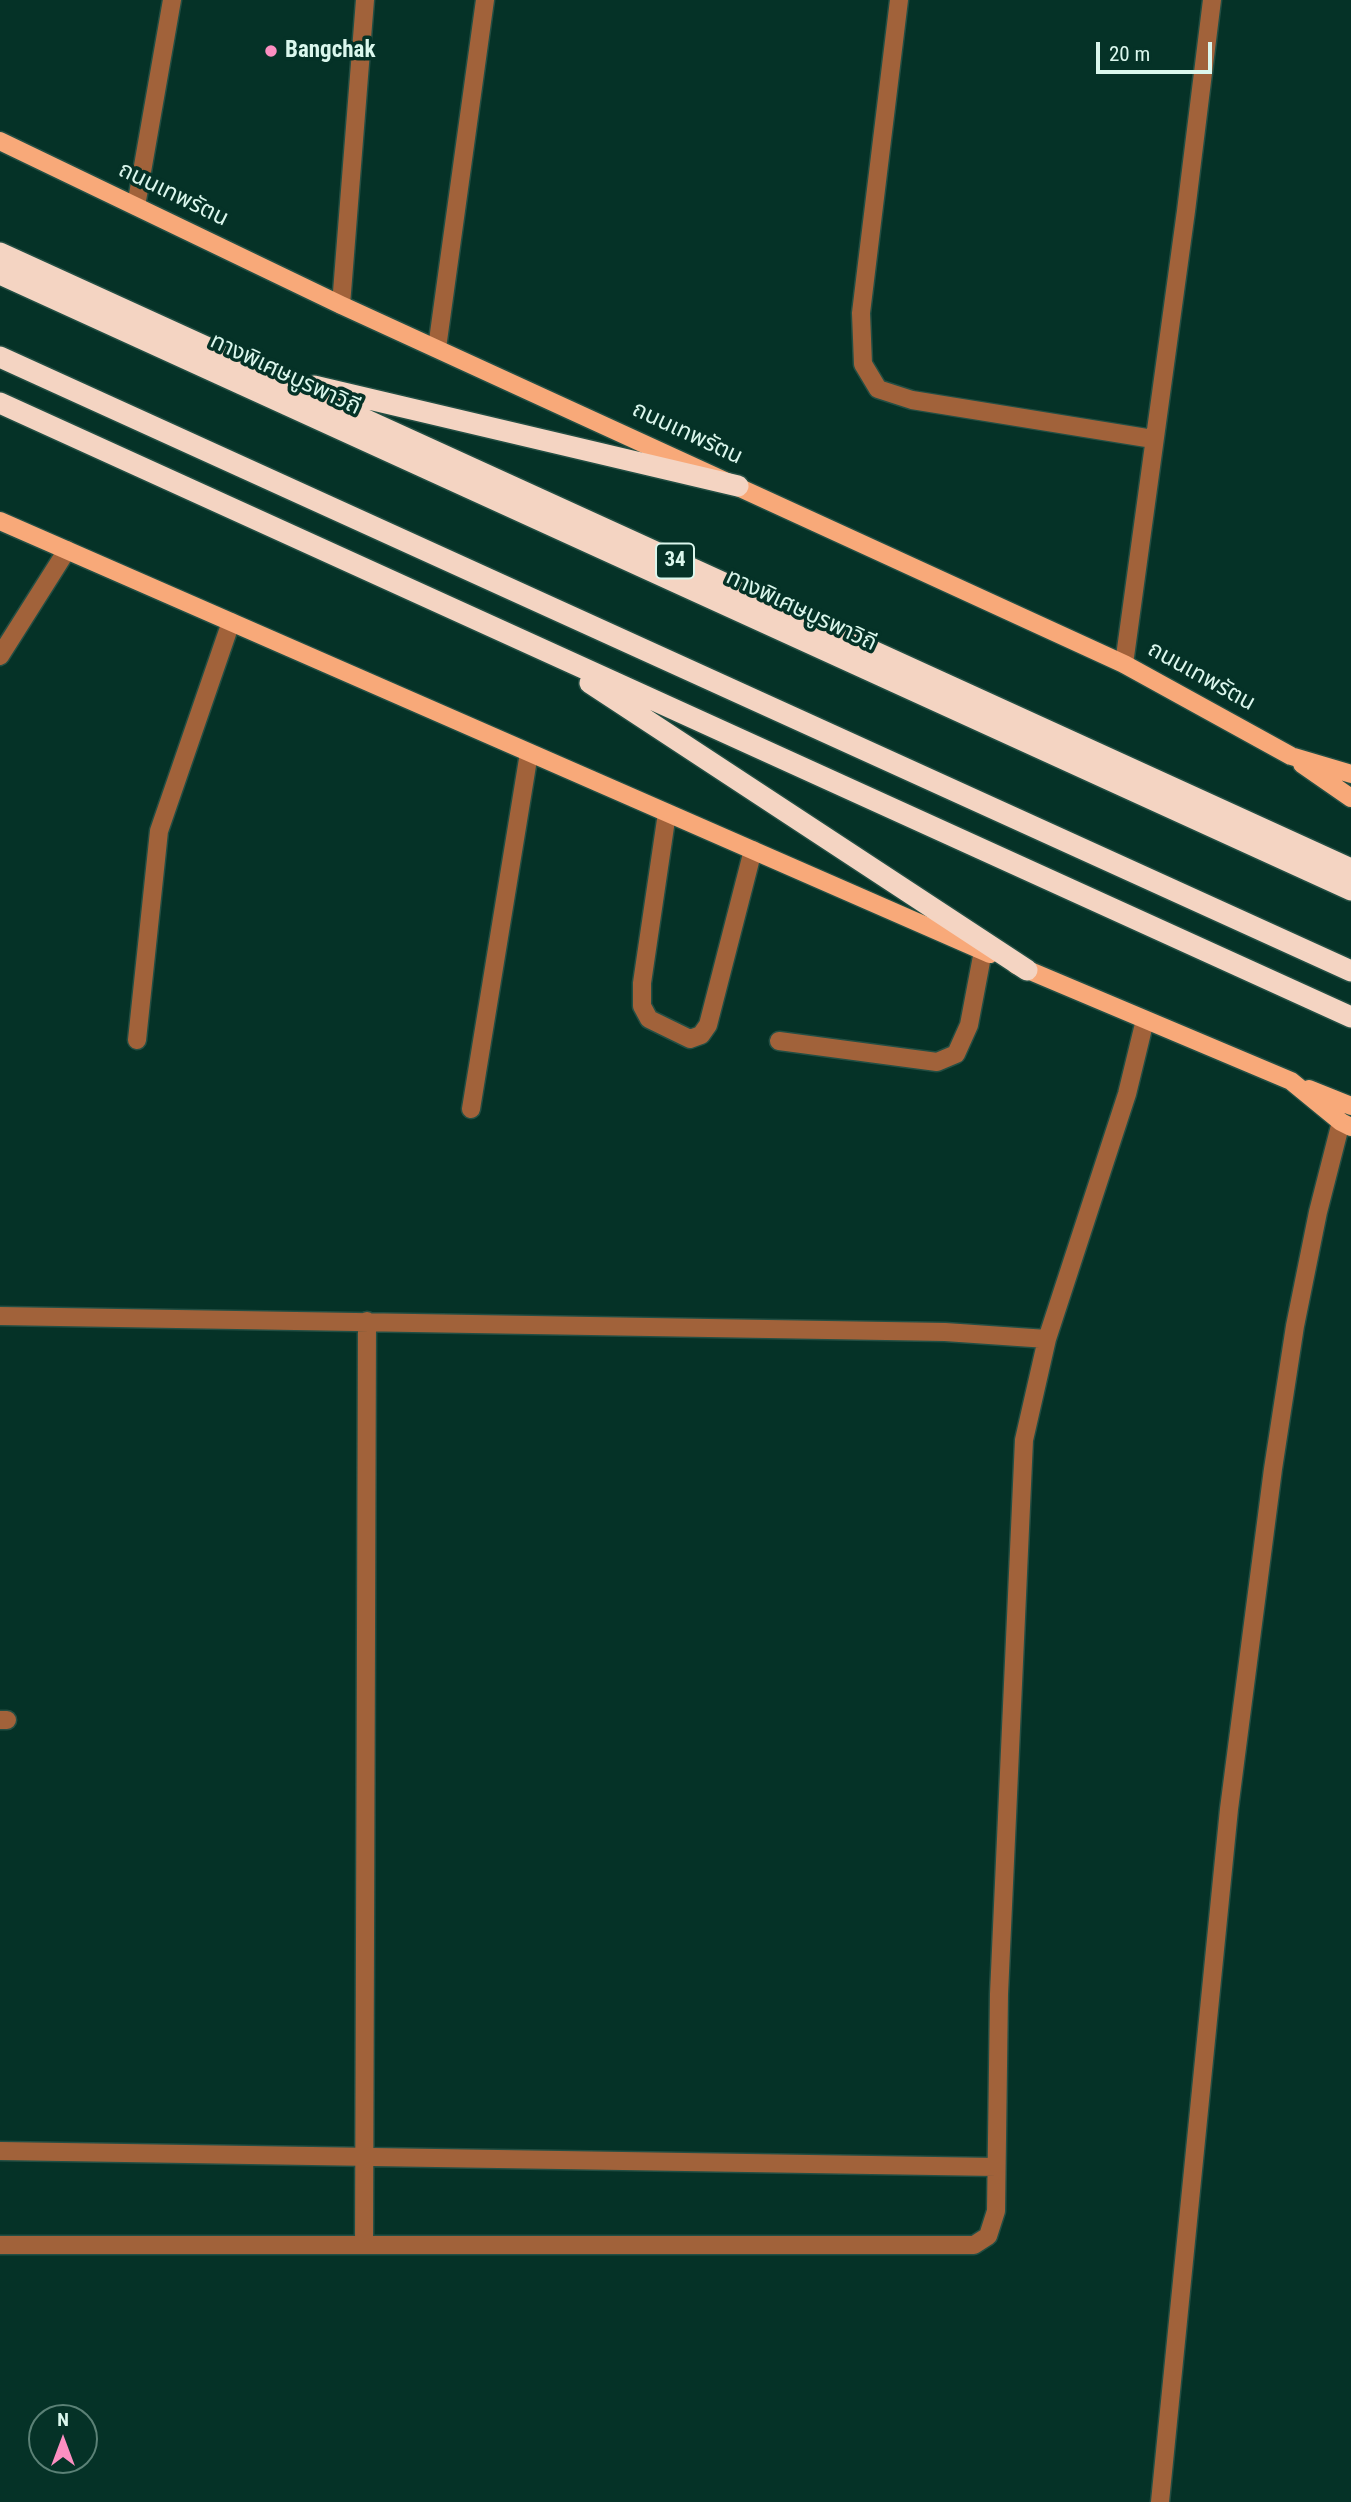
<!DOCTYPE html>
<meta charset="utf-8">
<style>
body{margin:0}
#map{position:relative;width:1351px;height:2502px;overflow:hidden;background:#053227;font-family:"Roboto Condensed",sans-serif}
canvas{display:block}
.north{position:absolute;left:28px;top:2404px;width:70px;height:70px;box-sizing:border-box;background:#053227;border:2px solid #5b8176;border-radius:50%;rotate:0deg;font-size:19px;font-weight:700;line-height:28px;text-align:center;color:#dbf7ed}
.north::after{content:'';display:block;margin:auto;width:24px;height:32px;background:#fc8fc1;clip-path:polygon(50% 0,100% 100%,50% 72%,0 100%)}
.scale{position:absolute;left:1096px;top:42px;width:116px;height:32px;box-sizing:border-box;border:4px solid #dbf7ed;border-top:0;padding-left:9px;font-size:21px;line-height:24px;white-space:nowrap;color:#dbf7ed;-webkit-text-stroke:5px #053227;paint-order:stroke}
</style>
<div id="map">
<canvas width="1351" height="2502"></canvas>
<div class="north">N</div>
<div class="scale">20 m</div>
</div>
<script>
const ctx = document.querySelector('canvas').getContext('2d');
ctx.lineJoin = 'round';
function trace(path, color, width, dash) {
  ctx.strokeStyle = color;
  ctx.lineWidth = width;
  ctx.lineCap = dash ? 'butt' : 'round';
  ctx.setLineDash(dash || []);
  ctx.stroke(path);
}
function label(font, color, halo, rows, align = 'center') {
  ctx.font = font + ' "Roboto Condensed","Noto Sans Thai",sans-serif';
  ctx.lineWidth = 7;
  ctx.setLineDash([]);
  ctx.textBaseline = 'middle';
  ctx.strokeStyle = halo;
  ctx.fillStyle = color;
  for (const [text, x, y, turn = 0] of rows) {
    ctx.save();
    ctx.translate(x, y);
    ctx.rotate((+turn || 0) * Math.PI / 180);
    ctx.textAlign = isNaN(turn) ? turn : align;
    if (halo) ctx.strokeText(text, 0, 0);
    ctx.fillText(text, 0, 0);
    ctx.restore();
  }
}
const minor = new Path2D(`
 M899,0L861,313L863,364L878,389L912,400L1153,439
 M136,206L172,0
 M341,305L365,0
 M437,348L485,0
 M0,656L67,550
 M1124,664L1186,211L1212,0
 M667,813L642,983V1006L649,1019L690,1039L701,1035L708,1025L753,850
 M137,1040L159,831L231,622
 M779,1041L937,1062L956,1054L969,1025L983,951
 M471,1109L529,753
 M0,1316L945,1332L1047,1339
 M0,1720H7
 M0,2151L996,2167
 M0,2245H974L988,2236L996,2211L999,1994L1024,1440L1047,1339L1127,1094L1145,1020
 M364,2245L367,1321
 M1160,2502L1229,1809L1273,1469L1295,1326L1318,1212L1341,1122`);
const major = new Path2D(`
 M0,141L341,305L1124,664L1291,756L1351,774
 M0,521L990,954
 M1302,764L1351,798
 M1016,965L1291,1081L1341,1122L1351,1127
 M1309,1089L1351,1106`);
const highway = new Path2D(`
 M0,253L1351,869
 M0,274L1351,890
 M0,357L1351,971
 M314,386L738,486
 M0,403L1351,1017
 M590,683L1027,970`);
trace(minor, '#234e43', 21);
trace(major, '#234e43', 21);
trace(highway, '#234e43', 24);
trace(minor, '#a1623a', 18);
trace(major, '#f8a979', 18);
trace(highway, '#f4d4c2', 21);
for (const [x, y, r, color] of [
 [271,51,7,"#fc8fc1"]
]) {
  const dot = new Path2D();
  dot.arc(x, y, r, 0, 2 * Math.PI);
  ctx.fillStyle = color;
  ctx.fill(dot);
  trace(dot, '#053227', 2.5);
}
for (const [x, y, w] of [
 [675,561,38]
]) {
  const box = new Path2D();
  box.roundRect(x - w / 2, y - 17.5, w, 35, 5);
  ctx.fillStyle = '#053227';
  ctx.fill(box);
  trace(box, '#dbf7ed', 2);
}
label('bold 21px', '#dbf7ed', null, [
 ["34",675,561]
]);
label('bold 23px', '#dbf7ed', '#053227', [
 ["Bangchak",285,51]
], 'left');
label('23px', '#dbf7ed', '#053227', [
 ["ถนนเทพรัตน",173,195,26],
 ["ทางพิเศษบูรพาวิถี",285,375,25],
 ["ถนนเทพรัตน",687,434,25],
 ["ทางพิเศษบูรพาวิถี",801,611,25],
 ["ถนนเทพรัตน",1201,677,29]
]);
</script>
